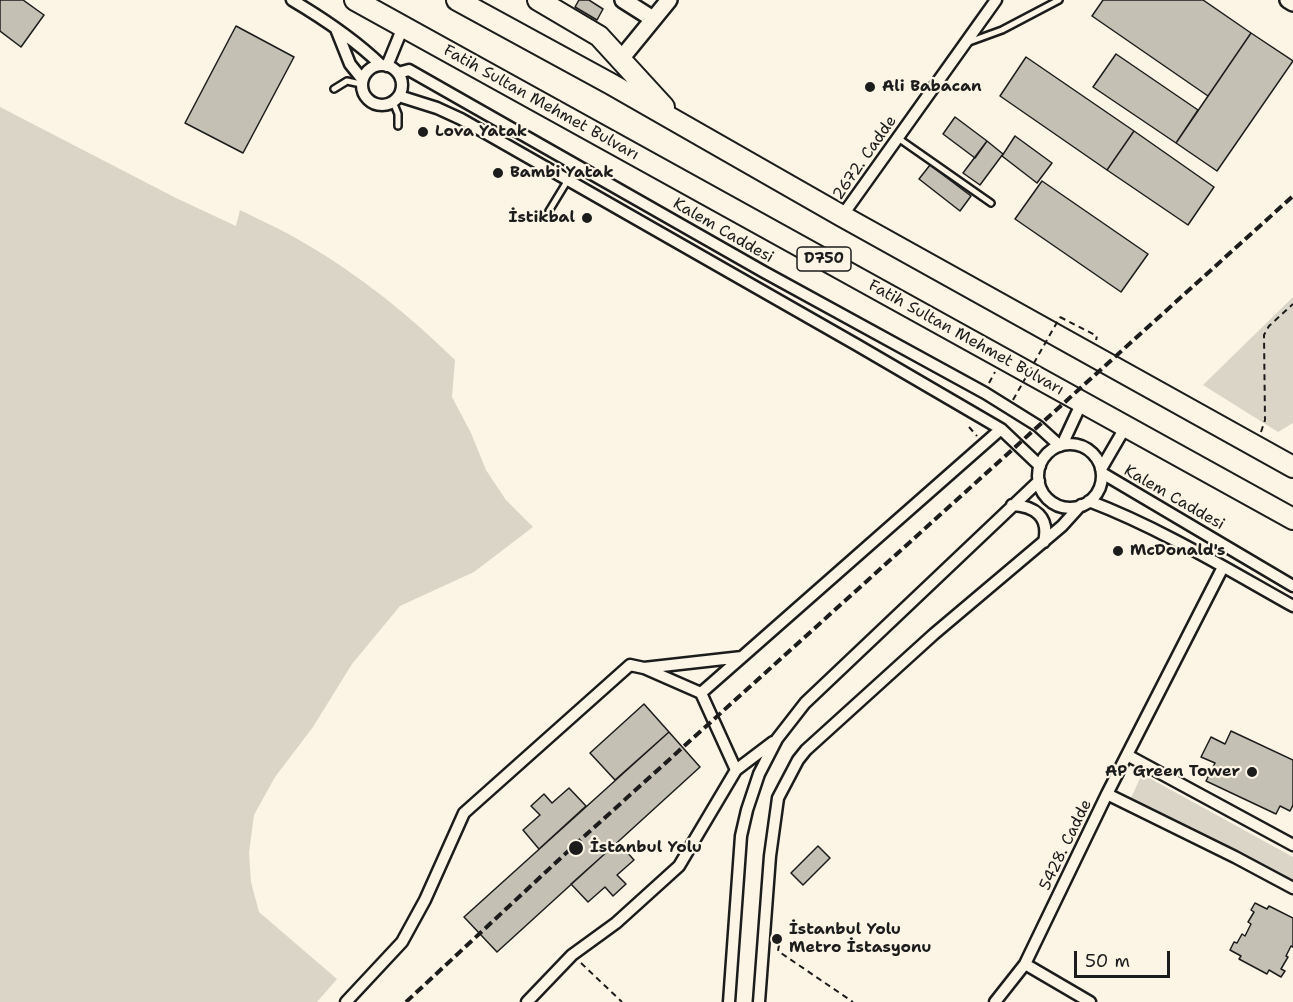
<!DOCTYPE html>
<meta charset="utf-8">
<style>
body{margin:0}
#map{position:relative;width:1293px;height:1002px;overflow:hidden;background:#fcf5e5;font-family:"Shantell Sans",sans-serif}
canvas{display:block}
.scale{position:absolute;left:1074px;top:951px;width:96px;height:27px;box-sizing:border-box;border:3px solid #1c1c1c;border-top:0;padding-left:8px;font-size:18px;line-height:21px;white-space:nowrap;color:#1c1c1c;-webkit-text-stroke:4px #fcf5e5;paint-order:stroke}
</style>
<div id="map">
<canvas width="1293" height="1002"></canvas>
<div class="scale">50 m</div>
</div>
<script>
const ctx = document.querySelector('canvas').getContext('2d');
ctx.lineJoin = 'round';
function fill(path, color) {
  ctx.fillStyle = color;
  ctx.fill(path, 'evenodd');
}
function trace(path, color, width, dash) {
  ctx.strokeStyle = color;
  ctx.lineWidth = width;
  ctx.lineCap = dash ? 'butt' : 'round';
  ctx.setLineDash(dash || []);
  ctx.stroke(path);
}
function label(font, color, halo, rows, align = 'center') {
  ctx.font = font + ' "Shantell Sans",sans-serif';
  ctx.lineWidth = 4.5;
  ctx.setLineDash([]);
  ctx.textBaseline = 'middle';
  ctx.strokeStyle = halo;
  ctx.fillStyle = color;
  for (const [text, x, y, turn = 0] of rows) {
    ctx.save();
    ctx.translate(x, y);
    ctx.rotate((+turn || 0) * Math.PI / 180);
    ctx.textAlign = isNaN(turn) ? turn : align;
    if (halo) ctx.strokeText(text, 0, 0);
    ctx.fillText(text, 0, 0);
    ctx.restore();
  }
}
fill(new Path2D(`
 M0,107L176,198L236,226L240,210C262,221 285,231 306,244C361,276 410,316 455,360L452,397L471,433L486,470L506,500L533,527L474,572L400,606L352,664L313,727L275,777L254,815L249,853L251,882L259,912L337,979L317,1002H0Z
 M1293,297V423L1278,432L1203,385Z
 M1142,774L1293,857V885L1131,798Z`), '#dbd5c8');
const building = new Path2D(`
 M0,0H23L44,15L21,47L0,31Z
 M579,0H589L603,9L597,20L575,7Z
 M1103,0H1203L1251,33L1208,96L1092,16Z
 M236,26L294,57L243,153L185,123Z
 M1251,33L1293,61L1217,171L1176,143Z
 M1116,54L1198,110L1176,143L1093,87Z
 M1026,57L1134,131L1107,170L1000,96Z
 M955,117L987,141L975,158L943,134Z
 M1134,131L1214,187L1188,225L1107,170Z
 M1015,136L1052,163L1037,183L1002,156Z
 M987,141L1003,154L980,185L963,173Z
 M930,165L971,196L960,211L919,179Z
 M1042,181L1148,254L1121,292L1015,219Z
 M644,704L669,732L615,780L590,753Z
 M1231,731L1293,760V805L1290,811L1280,806L1276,814L1206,781L1215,763L1201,757L1211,737L1225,744Z
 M669,732L700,767L497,952L464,917Z
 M569,788L586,806L539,849L523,830L540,815L531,806L544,794L552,803Z
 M618,842L634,860L617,875L626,884L613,896L605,887L588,902L571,884Z
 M818,846L830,858L803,885L791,873Z
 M1255,903L1267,909L1269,906L1293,918V947L1291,946L1286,956L1288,957L1281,969L1285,971L1281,977L1269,970L1267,974L1239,959L1241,956L1230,950L1234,942L1237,943L1242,934L1245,936L1251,924L1248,922L1254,912L1251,910Z`);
fill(building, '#c4c0b3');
trace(building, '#1c1c1c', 1.5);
const lane = new Path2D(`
 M969,42L1002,30L1059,0
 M334,89L347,81L361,84
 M393,102L398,114V126
 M898,138L991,203
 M549,211L577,165`);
const street = new Path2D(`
 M292,0C324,19 354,39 381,65
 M336,29L350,64L362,79
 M362 85a20 20 0 1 1 40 0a20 20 0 1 1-40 0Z
 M387,66L403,27
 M398,73L409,70L764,272L985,393L1038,426L1060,446
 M399,96L437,108L461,119L857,345L1001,429L1040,466
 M842,216L996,0
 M1038 476a32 32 0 1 1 64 0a32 32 0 1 1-64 0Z
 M1062,445L1082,402
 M1101,469L1126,426
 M1102,473L1293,586
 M1089,501C1160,528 1227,569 1293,606
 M1012,505C1035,506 1050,517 1044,542
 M644,668L742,657L1001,429
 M1127,755L1293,845
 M736,770L701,693L742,657
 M1107,794L1235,857L1293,888
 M1025,964L1090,1002
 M346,1002L402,942L425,900L464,813L630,665L644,668L701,693
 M527,1002L572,955L616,923L679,866L736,770L773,742
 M729,1002L741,836L747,810L759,774L777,739L805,703L1039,481
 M759,1002L770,856L778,798L798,760L806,750L934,634L1062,526L1081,505
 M995,1002L1025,964L1107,794L1223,567`);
const secondary = new Path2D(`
 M623,0L653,19
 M1288,0L1293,3
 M620,60L669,0`);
const highway = new Path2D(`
 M355,0L1293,519
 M457,0L611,84L842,216L1293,467
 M538,0L599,36L664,107`);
trace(lane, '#1c1c1c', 10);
trace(street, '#1c1c1c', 15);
trace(secondary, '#1c1c1c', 20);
trace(highway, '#1c1c1c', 24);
trace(new Path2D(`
 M1060,317L1097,336L1096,340
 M989,383L995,372
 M969,427L977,436
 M1261,432L1265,420L1264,335L1269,326L1293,304
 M779,945L778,951L853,1002
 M581,963L622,1002`), '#1c1c1c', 2, [6, 4.5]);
trace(lane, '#fcf5e5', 5);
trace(street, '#fcf5e5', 10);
trace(secondary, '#fcf5e5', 15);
trace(highway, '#fcf5e5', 20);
trace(new Path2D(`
 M406,1002L578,842L1293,196`), '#1c1c1c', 4, [9, 4.5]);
trace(new Path2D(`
 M1013,400L1060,317`), '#1c1c1c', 2, [6, 4.5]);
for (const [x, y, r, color] of [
 [870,87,6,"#1c1c1c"],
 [423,132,6,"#1c1c1c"],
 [498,173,6,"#1c1c1c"],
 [587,218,6,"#1c1c1c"],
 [1118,551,6,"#1c1c1c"],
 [1252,772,6,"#1c1c1c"],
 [576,848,8,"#1c1c1c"],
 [777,939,6,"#1c1c1c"]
]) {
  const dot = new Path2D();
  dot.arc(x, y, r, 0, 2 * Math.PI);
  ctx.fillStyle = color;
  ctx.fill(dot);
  trace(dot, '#fcf5e5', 2);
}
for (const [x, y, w] of [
 [824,259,54]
]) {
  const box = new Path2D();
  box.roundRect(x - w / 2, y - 12, w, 24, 4.5);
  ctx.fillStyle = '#fcf5e5';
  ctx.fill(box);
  trace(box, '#1c1c1c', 1.5);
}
label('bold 15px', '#1c1c1c', null, [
 ["D750",824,259]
]);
label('bold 16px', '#1c1c1c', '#fcf5e5', [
 ["Ali Babacan",882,87],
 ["Lova Yatak",435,132],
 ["Bambi Yatak",510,173],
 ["İstikbal",575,218,"right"],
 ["McDonald's",1130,551],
 ["AP Green Tower",1240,772,"right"],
 ["İstanbul Yolu",590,848],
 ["İstanbul Yolu",789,930],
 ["Metro İstasyonu",789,948]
], 'left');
label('16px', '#1c1c1c', '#fcf5e5', [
 ["Fatih Sultan Mehmet Bulvarı",541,103,29],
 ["2672. Cadde",865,158,-55],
 ["Kalem Caddesi",723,231,30],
 ["Fatih Sultan Mehmet Bulvarı",966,338,29],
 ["Kalem Caddesi",1174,498,30],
 ["5428. Cadde",1066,845,-64]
]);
</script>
